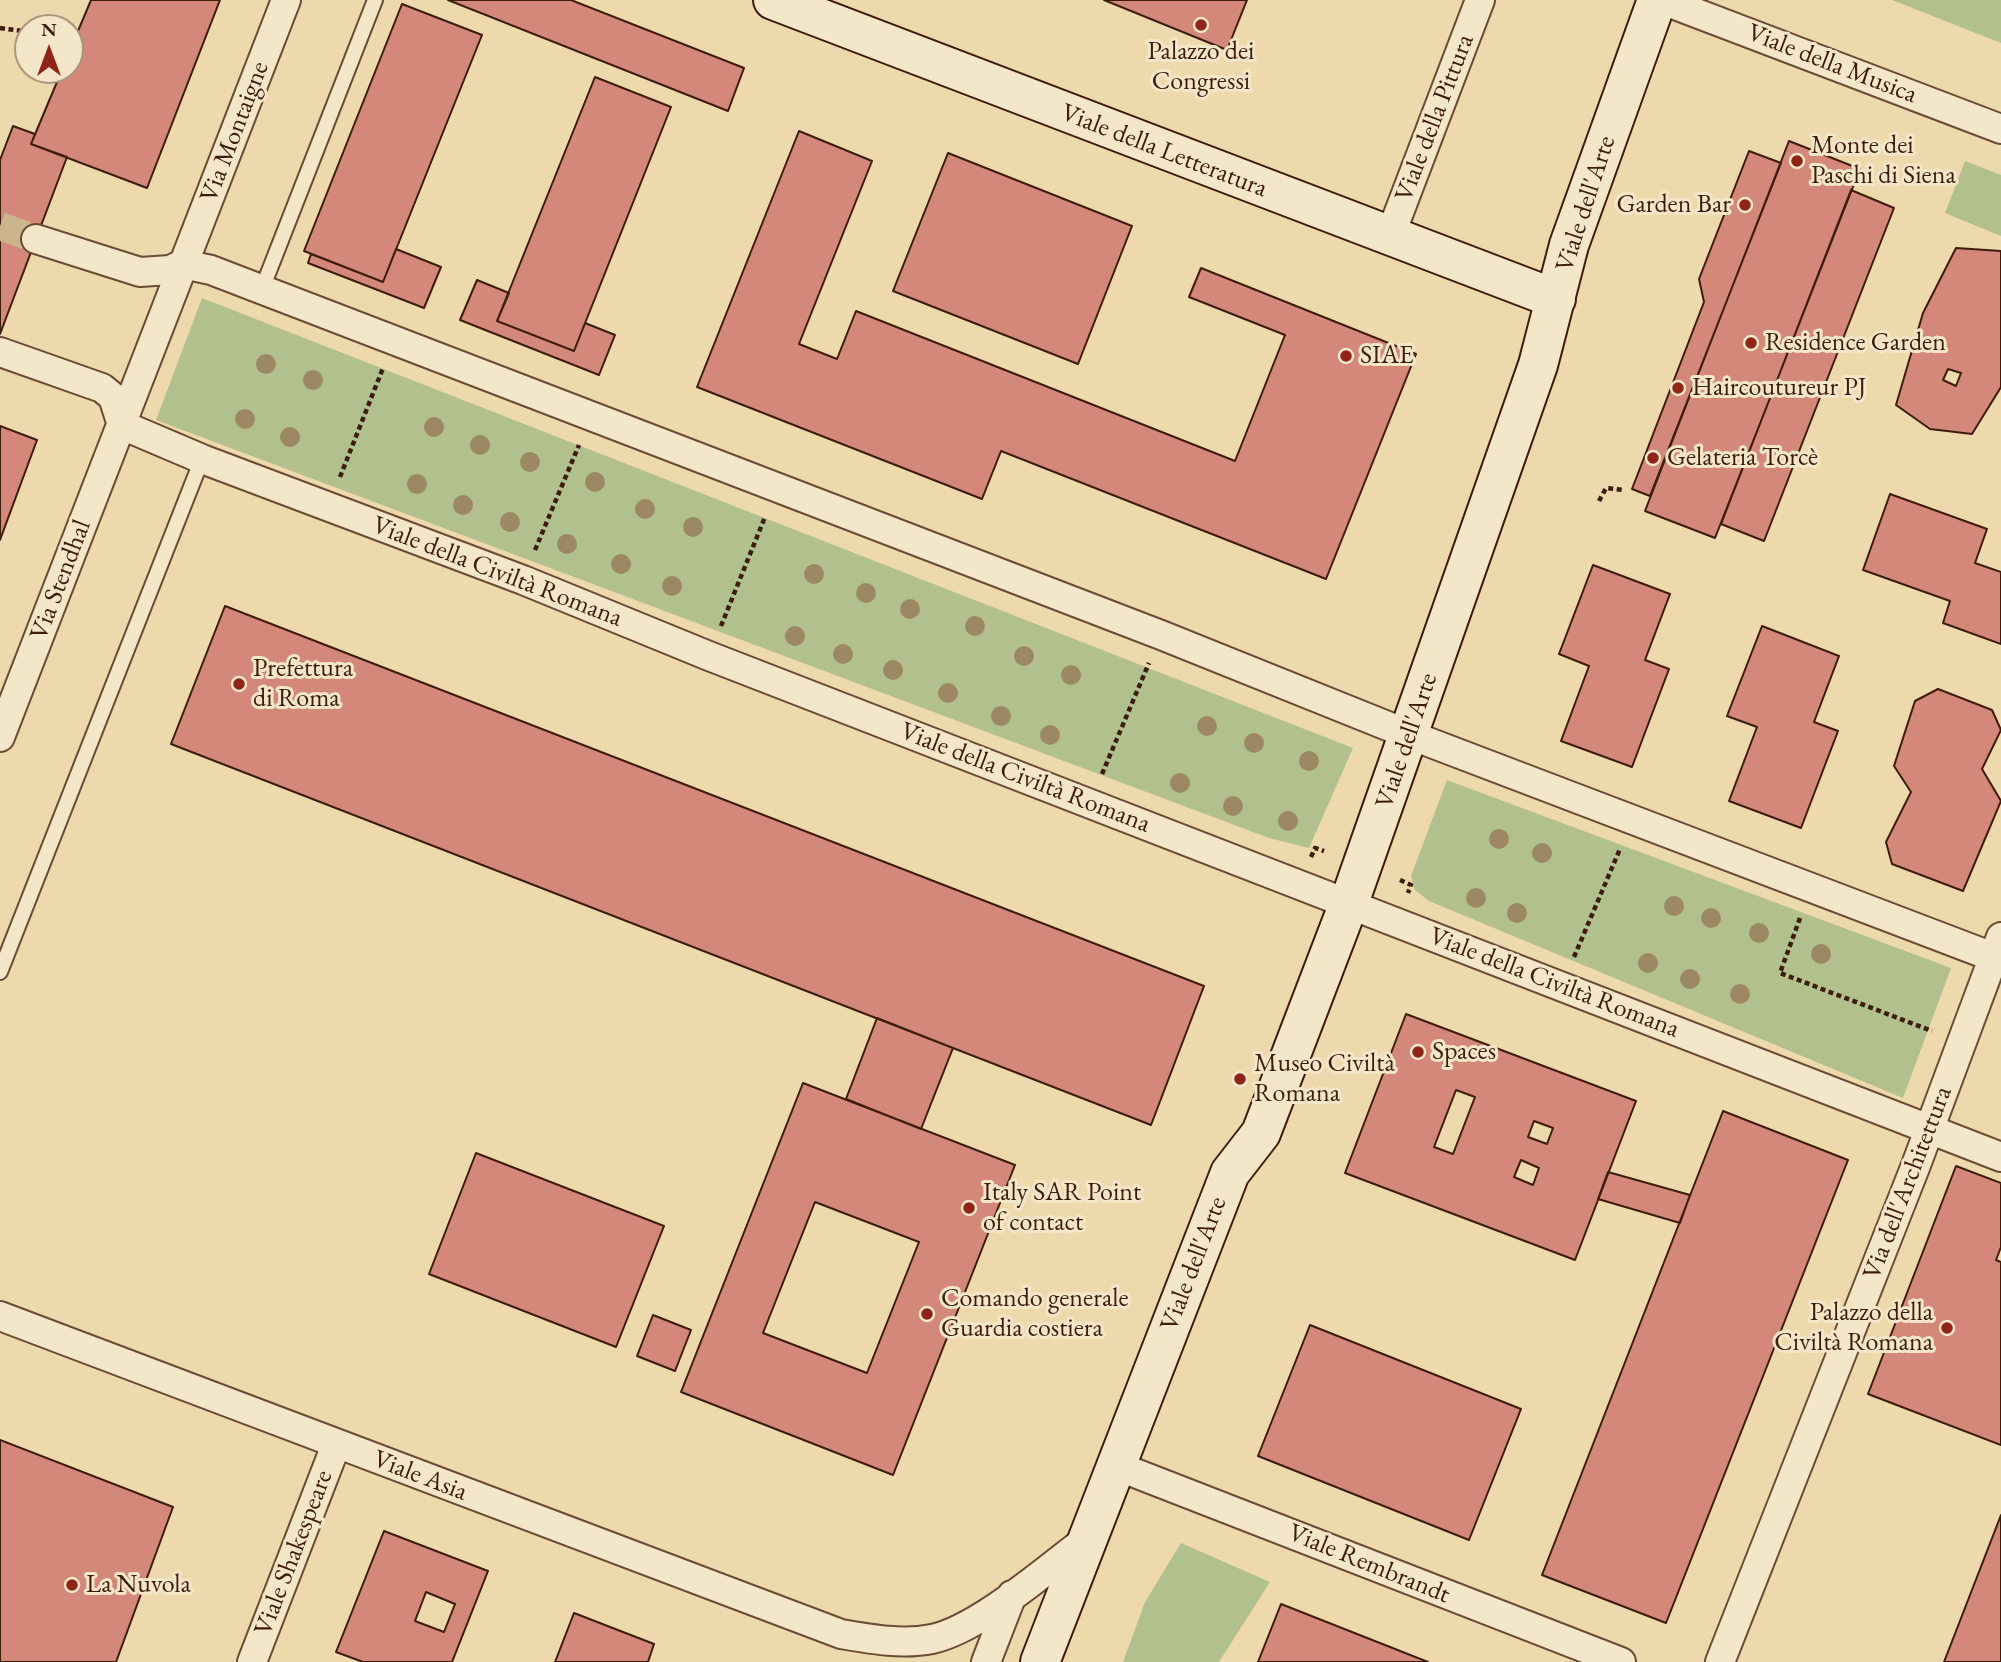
<!DOCTYPE html>
<meta charset="utf-8">
<style>
body{margin:0}
#map{position:relative;width:2001px;height:1662px;overflow:hidden;background:#eed9ac;font-family:"EB Garamond",serif}
canvas{display:block}
.north{position:absolute;left:14px;top:14px;width:70px;height:70px;box-sizing:border-box;background:#f4e6c9;border:2px solid #ab957d;border-radius:50%;rotate:0deg;font-size:19px;font-weight:700;line-height:28px;text-align:center;color:#3e1c0c}
.north::after{content:'';display:block;margin:auto;width:24px;height:32px;background:#8f2418;clip-path:polygon(50% 0,100% 100%,50% 72%,0 100%)}
</style>
<div id="map">
<canvas width="2001" height="1662"></canvas>
<div class="north">N</div>
</div>
<script>
const ctx = document.querySelector('canvas').getContext('2d');
ctx.lineJoin = 'round';
function fill(path, color) {
  ctx.fillStyle = color;
  ctx.fill(path, 'evenodd');
}
function trace(path, color, width, dash) {
  ctx.strokeStyle = color;
  ctx.lineWidth = width;
  ctx.lineCap = dash ? 'butt' : 'round';
  ctx.setLineDash(dash || []);
  ctx.stroke(path);
}
function label(font, color, halo, rows, align = 'center') {
  ctx.font = font + ' "EB Garamond",serif';
  ctx.lineWidth = 6;
  ctx.setLineDash([]);
  ctx.textBaseline = 'middle';
  ctx.strokeStyle = halo;
  ctx.fillStyle = color;
  for (const [text, x, y, turn = 0] of rows) {
    ctx.save();
    ctx.translate(x, y);
    ctx.rotate((+turn || 0) * Math.PI / 180);
    ctx.textAlign = isNaN(turn) ? turn : align;
    if (halo) ctx.strokeText(text, 0, 0);
    ctx.fillText(text, 0, 0);
    ctx.restore();
  }
}
fill(new Path2D(`
 M1892,0H2001V43Z
 M1965,161L2001,175V236L1945,213Z
 M202,298L1353,748L1309,848L1269,838L156,420Z
 M1447,780L1951,968L1903,1098L1429,901L1415,890L1411,876Z
 M1181,1543L1270,1582L1219,1662H1123L1145,1602Z`), '#b2c08e');
const building = new Path2D(`
 M91,0H220L147,188L31,144L62,70H70V50Z
 M448,0H571L744,68L728,111Z
 M1104,0H1247L1227,50Z
 M402,4L482,35L383,282L304,251Z
 M595,77L671,107L574,351L497,321Z
 M13,126L35,134L31,144L67,157L0,334V160Z
 M799,131L872,161L799,344L837,359L856,311L1235,461L1285,335L1189,297L1201,268L1416,354L1326,579L1001,451L982,499L697,387Z
 M1789,141L1860,169L1715,538L1645,511Z
 M1749,151L1781,163L1650,496L1632,489L1704,302L1699,279Z
 M948,153L1132,226L1078,364L893,291Z
 M1851,190L1894,208L1764,541L1721,524Z
 M1956,248L2001,251V387L1972,434L1930,429L1896,405L1923,313ZM1948,369L1961,373L1956,386L1943,380Z
 M396,249L441,267L424,308L308,263L311,254L383,282Z
 M477,280L509,293L497,321L574,351L585,323L615,335L599,375L460,320Z
 M0,426L37,440L0,540Z
 M1890,494L1987,529L1975,563L2001,572V644L1943,623L1950,601L1863,570Z
 M1593,565L1670,594L1645,660L1669,669L1632,767L1561,741L1589,666L1559,654Z
 M225,606L1204,986L1151,1125L171,744Z
 M1762,626L1839,656L1814,722L1838,731L1801,828L1729,801L1757,727L1727,716Z
 M1938,689L1992,710L2001,730L1982,769L2001,801L1963,891L1892,864L1886,842L1911,792L1894,766L1915,701Z
 M1406,1014L1636,1101L1575,1260L1345,1173ZM1456,1090L1475,1097L1453,1154L1434,1147ZM1534,1121L1553,1128L1547,1144L1528,1137ZM1521,1160L1539,1168L1533,1185L1514,1177Z
 M877,1018L953,1048L921,1129L846,1099Z
 M803,1083L1015,1165L893,1475L681,1392ZM815,1202L919,1242L867,1373L763,1333Z
 M1723,1111L1848,1160L1666,1623L1542,1575Z
 M476,1153L664,1226L616,1347L429,1274Z
 M1956,1166L2001,1183V1247L1996,1260L2001,1262V1445L1868,1394Z
 M1608,1172L1690,1195L1680,1223L1598,1199Z
 M653,1315L691,1330L675,1371L637,1356Z
 M1310,1325L1521,1409L1469,1540L1258,1456Z
 M0,1440L173,1507L116,1662H0Z
 M2001,1515V1662H1944Z
 M384,1531L488,1571L452,1662H363L336,1652ZM426,1592L455,1604L444,1632L415,1621Z
 M1281,1604L1428,1662H1258Z
 M574,1613L654,1644L648,1662H555Z`);
fill(building, '#d38879');
trace(building, '#3e1c0c', 2);
trace(new Path2D(`
 M0,226L36,239`), '#cbb38c', 28, [28, 14]);
const lane = new Path2D(`
 M262,289L375,0
 M0,972L202,459`);
const street = new Path2D(`
 M1662,0L2001,129
 M1390,236L1480,0
 M36,239L140,272L170,270L183,264L211,270L1161,635L1410,735L2001,960
 M0,352L102,388L113,397L122,425
 M122,425L202,459L523,580L709,656L2001,1157
 M0,737L286,0
 M0,1316L841,1634C870,1639 902,1645 932,1639C979,1629 1048,1568 1087,1539
 M1117,1466L1621,1662
 M252,1662L336,1445
 M986,1662L1012,1595
 M1720,1662L1916,1165L2001,937`);
const secondary = new Path2D(`
 M773,0L1556,299
 M1040,1662L1230,1173L1261,1133L1349,903L1538,365L1569,245L1657,0`);
trace(lane, '#6a4b34', 18);
trace(street, '#6a4b34', 32);
trace(secondary, '#3e1c0c', 42);
trace(new Path2D(`
 M0,28L22,31
 M340,477L383,368
 M1599,501L1606,488L1624,490
 M535,550L579,445
 M721,626L765,517
 M1102,774L1149,663
 M1311,857L1315,848L1324,851
 M1400,880L1411,885L1408,893
 M1800,918L1780,973L1932,1031
 M1574,957L1620,849`), '#3e1c0c', 4.5, [5, 3.5]);
trace(lane, '#f4e6c9', 14);
trace(street, '#f4e6c9', 28);
trace(secondary, '#f4e6c9', 38);
ctx.fillStyle = '#9d8866';
for (const [x, y] of [
 [266,364],
 [313,380],
 [245,419],
 [434,427],
 [290,437],
 [480,445],
 [530,462],
 [595,482],
 [417,484],
 [463,505],
 [645,509],
 [510,522],
 [693,527],
 [567,544],
 [621,564],
 [814,574],
 [672,586],
 [866,593],
 [910,609],
 [975,626],
 [795,636],
 [843,654],
 [1024,656],
 [893,670],
 [1071,675],
 [948,693],
 [1001,716],
 [1207,726],
 [1050,735],
 [1254,743],
 [1309,761],
 [1180,783],
 [1233,806],
 [1288,821],
 [1499,839],
 [1542,853],
 [1476,898],
 [1674,906],
 [1517,913],
 [1711,918],
 [1759,933],
 [1821,954],
 [1648,963],
 [1690,979],
 [1740,994]
]) {
  ctx.beginPath();
  ctx.arc(x, y, 10, 0, 2 * Math.PI);
  ctx.fill();
}
for (const [x, y, r, color] of [
 [1201,25,7,"#8f2418"],
 [1797,161,7,"#8f2418"],
 [1745,205,7,"#8f2418"],
 [1751,343,7,"#8f2418"],
 [1346,356,7,"#8f2418"],
 [1678,388,7,"#8f2418"],
 [1653,458,7,"#8f2418"],
 [239,684,7,"#8f2418"],
 [1418,1052,7,"#8f2418"],
 [1240,1079,7,"#8f2418"],
 [969,1208,7,"#8f2418"],
 [927,1314,7,"#8f2418"],
 [1947,1328,7,"#8f2418"],
 [72,1585,7,"#8f2418"]
]) {
  const dot = new Path2D();
  dot.arc(x, y, r, 0, 2 * Math.PI);
  ctx.fillStyle = color;
  ctx.fill(dot);
  trace(dot, '#f4e6c9', 2.5);
}
label('26px', '#3e1c0c', '#f4e6c9', [
 ["Palazzo dei",1201,52,"center"],
 ["Congressi",1201,82,"center"],
 ["Monte dei",1811,146],
 ["Paschi di Siena",1811,176],
 ["Garden Bar",1731,205,"right"],
 ["Residence Garden",1765,343],
 ["SIAE",1360,356],
 ["Haircoutureur PJ",1692,388],
 ["Gelateria Torcè",1667,458],
 ["Prefettura",253,669],
 ["di Roma",253,699],
 ["Spaces",1432,1052],
 ["Museo Civiltà",1254,1064],
 ["Romana",1254,1094],
 ["Italy SAR Point",983,1193],
 ["of contact",983,1223],
 ["Comando generale",941,1299],
 ["Guardia costiera",941,1329],
 ["Palazzo della",1933,1313,"right"],
 ["Civiltà Romana",1933,1343,"right"],
 ["La Nuvola",86,1585]
], 'left');
label('26px', '#3e1c0c', '#f4e6c9', [
 ["Viale della Musica",1832,64,21],
 ["Viale della Pittura",1435,118,-69],
 ["Via Montaigne",235,132,-69],
 ["Viale della Letteratura",1164,151,21],
 ["Viale dell'Arte",1586,204,-72],
 ["Viale della Civiltà Romana",497,572,21],
 ["Via Stendhal",61,580,-69],
 ["Viale dell'Arte",1407,741,-71],
 ["Viale della Civiltà Romana",1025,778,21],
 ["Viale della Civiltà Romana",1554,983,21],
 ["Via dell'Architettura",1908,1183,-69],
 ["Viale dell'Arte",1194,1264,-69],
 ["Viale Asia",420,1476,21],
 ["Viale Shakespeare",294,1553,-69],
 ["Viale Rembrandt",1369,1564,22]
]);
</script>
